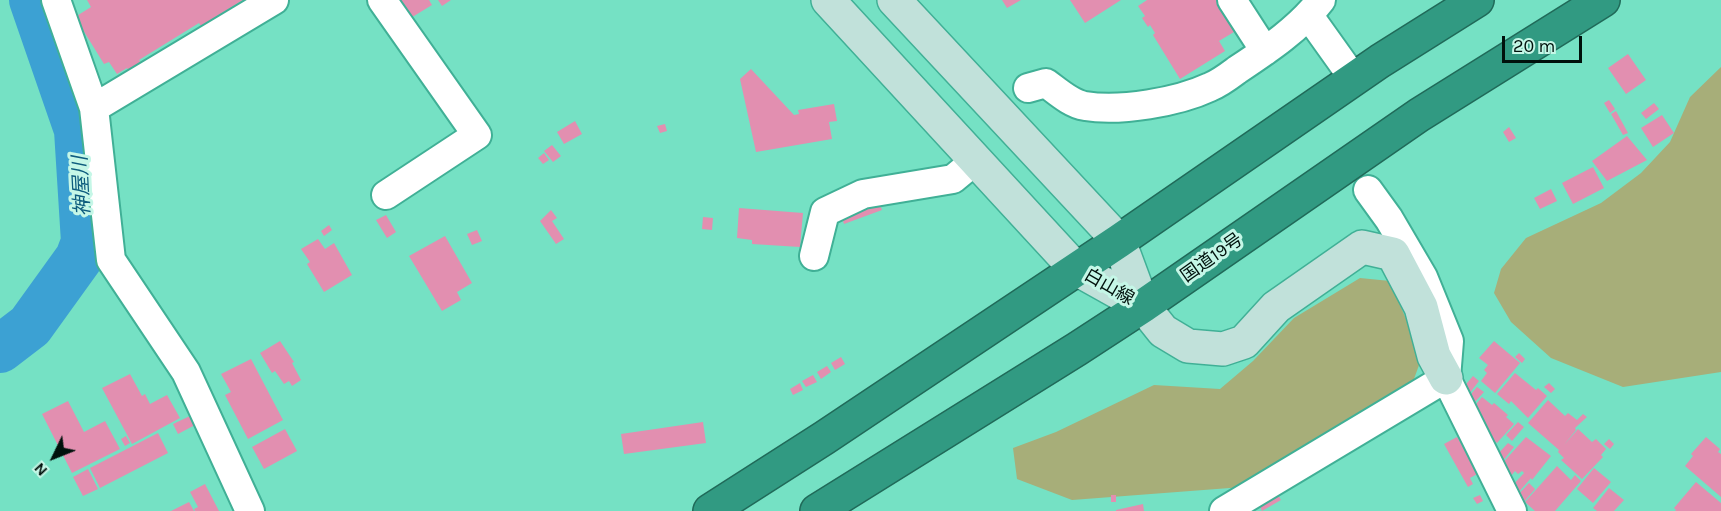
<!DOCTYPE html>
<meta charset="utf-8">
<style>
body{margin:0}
#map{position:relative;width:1721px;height:511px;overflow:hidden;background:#75e1c4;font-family:Karla,sans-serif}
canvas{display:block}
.north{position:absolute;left:24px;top:427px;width:60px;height:60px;-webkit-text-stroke:4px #c5f7e7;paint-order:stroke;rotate:227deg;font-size:16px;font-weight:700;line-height:24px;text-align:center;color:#00110c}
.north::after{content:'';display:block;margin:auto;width:21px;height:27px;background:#00110c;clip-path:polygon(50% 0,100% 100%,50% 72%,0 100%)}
.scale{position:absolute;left:1502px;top:36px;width:80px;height:27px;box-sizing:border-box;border:3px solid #00110c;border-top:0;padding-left:8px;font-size:18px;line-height:21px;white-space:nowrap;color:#00110c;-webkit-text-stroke:4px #c5f7e7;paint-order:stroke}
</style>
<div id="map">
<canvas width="1721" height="511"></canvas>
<div class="north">N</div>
<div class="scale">20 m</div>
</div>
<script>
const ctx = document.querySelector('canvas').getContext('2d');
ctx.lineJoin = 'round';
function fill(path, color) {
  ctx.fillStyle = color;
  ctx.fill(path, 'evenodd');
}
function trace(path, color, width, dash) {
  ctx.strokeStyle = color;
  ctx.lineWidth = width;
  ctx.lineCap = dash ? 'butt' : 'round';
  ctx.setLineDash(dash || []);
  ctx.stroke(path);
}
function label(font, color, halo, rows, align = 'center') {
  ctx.font = font + ' Karla,"Noto Sans JP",sans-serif';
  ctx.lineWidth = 6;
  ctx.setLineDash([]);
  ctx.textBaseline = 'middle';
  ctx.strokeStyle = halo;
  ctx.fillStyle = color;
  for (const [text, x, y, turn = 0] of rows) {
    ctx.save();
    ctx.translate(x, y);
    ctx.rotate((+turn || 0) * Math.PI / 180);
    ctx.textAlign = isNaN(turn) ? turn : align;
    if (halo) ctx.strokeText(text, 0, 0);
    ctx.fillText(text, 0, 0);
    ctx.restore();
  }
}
fill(new Path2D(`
 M1721,67V372L1623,387L1551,358L1511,322L1494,293L1501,269L1526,238L1601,203L1641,173L1670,142L1690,97Z
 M1360,278L1390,281L1422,357L1411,387L1243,487L1072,500L1017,479L1013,448L1056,432L1154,385L1220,389L1253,361L1294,318Z`), '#a7ae79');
trace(new Path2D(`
 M0,349L30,326L79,258L85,242L78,130L33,0`), '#3ca1d3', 48);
fill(new Path2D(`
 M87,0H243L201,26L199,23L139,60L142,64L129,71L127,68L117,74L109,62L104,64L75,17L91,7Z
 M400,0H429L432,5L409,19L399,3L401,2Z
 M438,0H451L442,6Z
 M1002,0H1021L1007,8Z
 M1070,0H1121L1085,23Z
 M1147,0H1220L1239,29L1219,41L1225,51L1180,79L1153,35L1155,33L1150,25L1148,27L1142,18L1145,16L1138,6Z
 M1628,54L1646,80L1626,94L1608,68Z
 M751,69L794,115L799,114L798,110L834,104L837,121L829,122L832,139L756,152L740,79Z
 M1609,100L1615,109L1610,113L1604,103Z
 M1654,103L1659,109L1646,119L1641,113Z
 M1616,111L1628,133L1623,135L1611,114Z
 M1662,115L1674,133L1653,147L1641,128Z
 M575,121L582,134L564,144L557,132Z
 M665,124L667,131L660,133L657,126Z
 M1509,127L1516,138L1509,142L1503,132Z
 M1627,136L1647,160L1607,181L1592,161Z
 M552,145L561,156L553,162L544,151Z
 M544,153L549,160L543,164L538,158Z
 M1593,167L1604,188L1573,204L1562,183Z
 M1551,189L1557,201L1540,209L1534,198Z
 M879,202L882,210L844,224L841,215Z
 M739,208L803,213L800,247L752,244V240L737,238Z
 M551,210L557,218L552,221L564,239L556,244L540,221Z
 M386,215L396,232L387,238L376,220Z
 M703,217L713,218L712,230L702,229Z
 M329,225L332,230L324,236L321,231Z
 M477,230L482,241L472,245L467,234Z
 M445,236L472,283L457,292L461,300L442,311L409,256Z
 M318,239L325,249L334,243L352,275L324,292L307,264L310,262L301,249Z
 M280,341L294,362L292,363L301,380L292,386L289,381L284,384L275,371L272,373L260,353Z
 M1494,341L1520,363L1495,393L1481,381L1487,373L1484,370L1488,365L1479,358Z
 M1519,353L1525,359L1522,363L1515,357Z
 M841,357L845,364L835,370L831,363Z
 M251,359L283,420L248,439L225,395L231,392L221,374Z
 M827,366L831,372L821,379L817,372Z
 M1515,373L1536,390L1538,388L1547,396L1528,418L1511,401L1509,404L1497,394Z
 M130,374L142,396L145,394L150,404L167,395L180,418L132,444L102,388Z
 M813,375L817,382L806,387L802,381Z
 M1473,376L1479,381L1469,394L1462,389Z
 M800,383L803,390L793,395L790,389Z
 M1549,383L1555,389L1551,393L1544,387Z
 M1477,387L1484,392L1473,404L1467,399Z
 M1482,397L1492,405L1494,403L1508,415L1506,417L1514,424L1497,443L1481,429L1472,409Z
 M1548,400L1565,416L1568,413L1577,420L1583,414L1587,417L1575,428L1576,430L1564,445L1578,429L1592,442L1596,439L1606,449L1601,455L1603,457L1582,479L1561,460L1564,458L1558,452L1559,450L1528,423Z
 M68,401L84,432L105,421L120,449L72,473L42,414Z
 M190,416L195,425L178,434L173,424Z
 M703,422L706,443L624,454L621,434Z
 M1518,422L1524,427L1512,441L1506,435Z
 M285,429L297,451L264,469L252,447Z
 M158,433L168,453L100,488L90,468Z
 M126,436L130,443L125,446L121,439Z
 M1457,437L1460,442L1462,441L1479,473L1470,478L1473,484L1468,487L1444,444Z
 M1526,437L1551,456L1532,480L1531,478L1518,493L1511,487L1524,473L1522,471L1518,474L1515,471L1511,476L1500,466Z
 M1706,437L1720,449L1718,452L1721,454V497L1685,466L1693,456L1691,454Z
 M1609,439L1614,444L1610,449L1604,444Z
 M1508,443L1514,447L1502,462L1495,457Z
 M1557,466L1571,480L1575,475L1581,481L1555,511H1535L1525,502Z
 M1594,468L1611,482L1593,503L1577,489Z
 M88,469L98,489L83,496L73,477Z
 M1696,482L1721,503V511H1675L1676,510L1674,508Z
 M1529,483L1535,489L1523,503L1516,497Z
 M205,484L219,511H195L194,509L198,507L190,492Z
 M1609,488L1624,500L1614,511H1597L1593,508Z
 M1277,493L1281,500L1262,511L1259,504Z
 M1111,495H1116V502H1111Z
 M1480,495L1483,501L1477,504L1473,498Z
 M189,502L194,511H171Z
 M1143,504L1144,511H1116V510Z`), '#e28fb0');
const street = new Path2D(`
 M56,0L94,108L111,260L186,372L250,511
 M382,0L477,135L386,195
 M1232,0L1265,51
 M1309,16L1354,79
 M1028,88L1046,83C1057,91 1071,104 1085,106C1120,112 1178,102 1210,87C1220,83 1229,76 1237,70C1267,50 1299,29 1321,0
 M94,108L274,0
 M1368,190L1389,219L1423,277L1449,341L1446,378L1512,511
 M814,256L825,212L863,194L953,179L976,160
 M1224,511L1446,378`);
const secondary = new Path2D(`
 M828,0L1075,268L1143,306
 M894,0L1119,241L1143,306L1163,331L1188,346L1223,349L1244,342L1276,307L1362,247L1393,254L1421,307L1434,356L1446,378`);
const highway = new Path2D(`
 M710,511L824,438L1119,241L1380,61L1477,0
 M817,511L1077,349L1143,306L1419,115L1603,0`);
trace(street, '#40b096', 32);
trace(secondary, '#40b096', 36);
trace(highway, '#206a59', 36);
trace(street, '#fff', 28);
trace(secondary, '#c1e1da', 33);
trace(highway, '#319a82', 33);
label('18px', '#00110c', '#c5f7e7', [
 ["国道19号",1212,258,-35],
 ["白山線",1109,287,30]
]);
label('italic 20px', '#0e5c7e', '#c5f7e7', [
 ["神屋川",82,186,-93]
]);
</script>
